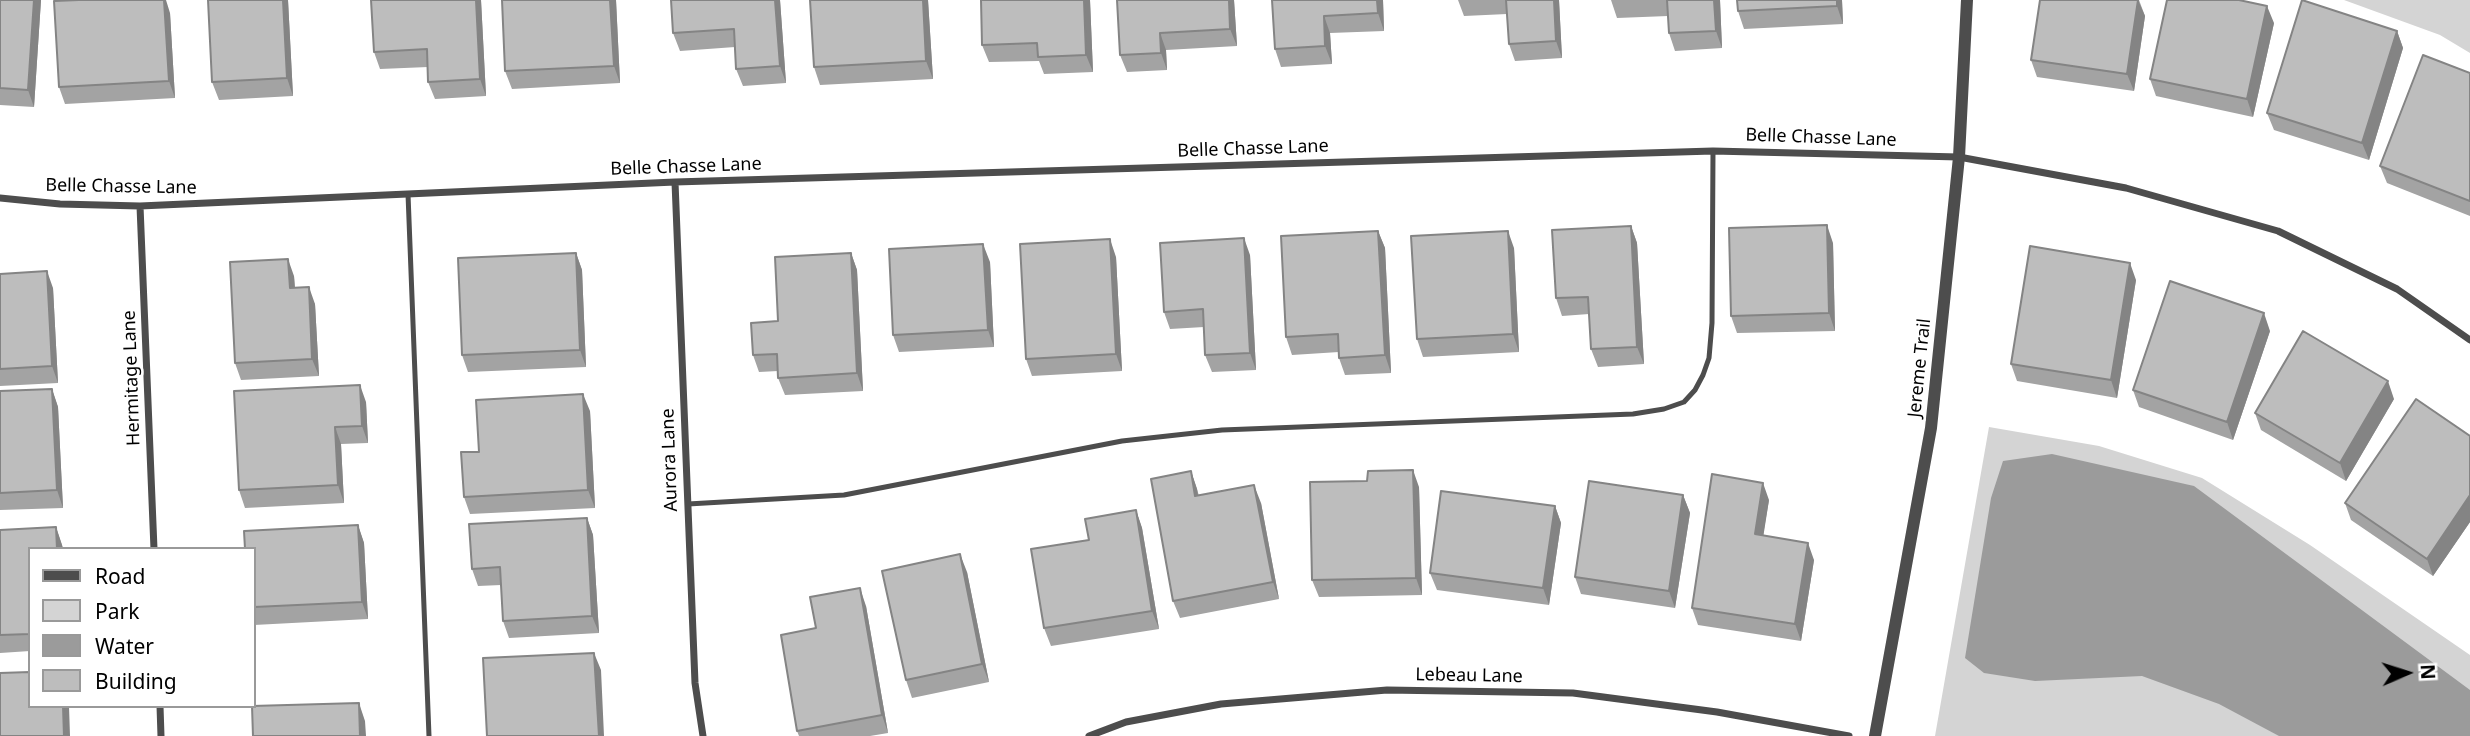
<!DOCTYPE html>
<style>
body{margin:0}
#map{position:relative;width:2470px;height:736px;overflow:hidden;background:#fff;font-family:"Noto Sans",sans-serif}
canvas{display:block}
.legend{position:absolute;left:28px;top:547px;width:228px;height:161px;box-sizing:border-box;background:#fff;border:2px solid #999;margin:0;padding:9px 12px;list-style:none;font-size:21px;color:#000}
.legend li{display:flex;align-items:center;gap:14px;height:35px}
.legend b{width:35px;border:2px solid #999}
.north{position:absolute;left:2372px;top:638px;width:70px;height:70px;-webkit-text-stroke:5px #fff;paint-order:stroke;rotate:87deg;font-size:19px;font-weight:700;line-height:28px;text-align:center;color:#000}
.north::after{content:'';display:block;margin:auto;width:24px;height:32px;background:#000;clip-path:polygon(50% 0,100% 100%,50% 72%,0 100%)}
</style>
<div id="map">
<canvas width="2470" height="736"></canvas>
<ul class="legend">
<li><b style="height:9px;background:#4d4d4d"></b>Road</li>
<li><b style="height:19px;background:#d4d4d4"></b>Park</li>
<li><b style="height:19px;background:#9b9b9b"></b>Water</li>
<li><b style="height:19px;background:#bdbdbd"></b>Building</li>
</ul>
<div class="north">N</div>
</div>
<script>
const ctx = document.querySelector('canvas').getContext('2d');
ctx.lineJoin = 'round';
function fill(path, color) {
  ctx.fillStyle = color;
  ctx.fill(path, 'evenodd');
}
function trace(path, color, width, dash) {
  ctx.strokeStyle = color;
  ctx.lineWidth = width;
  ctx.lineCap = dash ? 'butt' : 'round';
  ctx.setLineDash(dash || []);
  ctx.stroke(path);
}
function label(font, color, halo, rows, align = 'center') {
  ctx.font = font + ' "Noto Sans",sans-serif';
  ctx.lineWidth = 5;
  ctx.setLineDash([]);
  ctx.textBaseline = 'middle';
  ctx.strokeStyle = halo;
  ctx.fillStyle = color;
  for (const [text, x, y, turn = 0] of rows) {
    ctx.save();
    ctx.translate(x, y);
    ctx.rotate((+turn || 0) * Math.PI / 180);
    ctx.textAlign = isNaN(turn) ? turn : align;
    if (halo) ctx.strokeText(text, 0, 0);
    ctx.fillText(text, 0, 0);
    ctx.restore();
  }
}
fill(new Path2D(`
 M2344,0H2470V53L2440,35Z
 M1989,427L2099,446L2202,478L2310,545L2470,655V736H1935Z`), '#d4d4d4');
fill(new Path2D(`
 M2052,454L2194,486L2470,690V736H2279L2219,704L2142,676L2035,681L1984,673L1965,658L1991,498L2003,461Z`), '#9b9b9b');
trace(new Path2D(`
 M408,194L429,736
 M688,504L844,495L1122,441L1222,430L1633,414L1664,409L1684,402L1695,390L1703,375L1709,358L1712,323L1713,151`), '#4d4d4d', 5);
trace(new Path2D(`
 M675,182L695,683L703,736
 M0,198L60,204L140,206L675,182L1713,151L1959,157L2126,188L2278,231L2397,289L2470,340
 M140,206L154,549
 M160,706L161,736
 M1089,736L1126,722L1221,704L1387,690L1573,693L1717,712L1849,736`), '#4d4d4d', 7);
trace(new Path2D(`
 M1875,736L1931,428L1959,157L1967,0`), '#4d4d4d', 12);
fill(new Path2D(`
 M0,0H41L34,107L0,105Z
 M288,0L293,96L219,100L212,82Z
 M481,0L486,96L435,99L428,82V67L380,69L374,52Z
 M502,0H616L620,83L512,89L505,71Z
 M671,0H780L786,83L743,86L736,69L735,47L680,51L673,33Z
 M810,0H928L933,79L820,85L814,67Z
 M981,0H1090L1093,72L1044,74L1039,61L989,62L982,45Z
 M1117,0H1234L1237,46L1166,50L1167,70L1127,72L1120,55Z
 M1272,0H1383L1384,31L1330,33L1332,64L1281,67L1275,49Z
 M1458,0H1559L1562,58L1515,61L1509,44L1507,14L1464,16Z
 M1611,0H1720L1722,48L1675,51L1669,33L1668,16L1617,18Z
 M1737,0H1842L1843,24L1744,29L1738,11Z
 M2040,0H2139L2145,16L2134,91L2037,77L2031,60Z
 M170,13L175,98L65,104L59,87Z
 M2274,23L2253,117L2156,96L2150,79Z
 M2397,31L2403,48L2369,160L2274,130L2267,113Z
 M2470,73V216L2387,183L2380,166Z
 M1631,226L1637,243L1644,364L1598,367L1591,349L1589,314L1562,316L1556,298Z
 M1378,231L1385,248L1391,373L1345,375L1339,358V352L1292,355L1286,337Z
 M1833,243L1835,331L1737,333L1731,316Z
 M1514,248L1519,352L1423,357L1417,339Z
 M576,253L582,270L586,367L468,372L462,355Z
 M851,253L857,270L863,391L785,395L778,378V371L759,372L753,355L778,321Z
 M1250,255L1256,370L1212,372L1205,355L1204,327L1170,329L1164,312Z
 M1116,257L1122,371L1032,376L1026,359Z
 M990,262L994,347L899,352L893,335Z
 M0,274L53,288L58,383L0,386Z
 M294,276L295,288L315,304L319,376L241,380L235,363Z
 M2136,280L2117,398L2017,381L2011,364Z
 M2270,331L2233,440L2139,407L2133,390Z
 M52,389L58,407L63,508L0,510V391Z
 M2394,399L2346,481L2261,430L2255,413Z
 M366,402L368,443L341,444L344,503L245,508L239,490Z
 M590,411L595,508L470,514L464,497L479,452Z
 M2470,436V522L2433,576L2351,520L2345,503Z
 M1191,471L1197,489L1199,496L1261,503L1279,599L1180,618L1173,601Z
 M1419,487L1422,595L1319,597L1312,580Z
 M1683,495L1690,513L1675,608L1581,594L1575,577Z
 M1769,500L1763,535L1814,560L1801,641L1698,625L1692,608Z
 M1555,506L1561,523L1549,605L1437,590L1430,573Z
 M1136,510L1142,528L1159,629L1051,646L1044,628L1089,540Z
 M587,518L593,535L599,633L509,638L503,621L501,585L478,586L472,569Z
 M358,525L364,543L368,619L254,625V549Z
 M56,527L62,545L63,549H30V651L0,653V530Z
 M967,572L989,682L912,698L906,680Z
 M866,606L888,733L870,736H799L797,731L816,628Z`), '#a3a3a3');
fill(new Path2D(`
 M34,0H41L34,107L28,90Z
 M164,0H166L170,13L175,98L169,81Z
 M283,0H288L293,96L287,78Z
 M476,0H481L486,96L480,79Z
 M610,0H616L620,83L614,66Z
 M775,0H780L786,83L780,66Z
 M923,0H928L933,79L926,61Z
 M1084,0H1090L1093,72L1086,55Z
 M1229,0H1234L1237,46L1230,29Z
 M1377,0H1383L1384,31L1378,13Z
 M1554,0H1559L1562,58L1556,41Z
 M1714,0H1720L1722,48L1716,31Z
 M1837,0H1842L1843,24L1837,6Z
 M2138,0L2145,16L2134,91L2127,74Z
 M2267,6L2274,23L2253,117L2247,99Z
 M1324,16L1330,33L1332,64L1325,46Z
 M2397,31L2403,48L2369,160L2362,143Z
 M1160,33L1166,50L1167,70L1161,53Z
 M1827,225L1833,243L1835,331L1829,313Z
 M1631,226L1637,243L1644,364L1637,347Z
 M1378,231L1385,248L1391,373L1385,355Z
 M1508,231L1514,248L1519,352L1513,334Z
 M1244,238L1250,255L1256,370L1250,353Z
 M1110,239L1116,257L1122,371L1116,354Z
 M983,244L990,262L994,347L988,330Z
 M576,253L582,270L586,367L580,350Z
 M851,253L857,270L863,391L857,373Z
 M288,259L294,276L296,305L290,288Z
 M2130,263L2136,280L2117,398L2111,380Z
 M47,271L53,288L58,383L52,366Z
 M309,287L315,304L319,376L312,359Z
 M2264,313L2270,331L2233,440L2227,422Z
 M2388,381L2394,399L2346,481L2340,463Z
 M360,385L366,402L368,443L362,426Z
 M52,389L58,407L63,508L57,490Z
 M583,394L590,411L595,508L588,490Z
 M335,427L341,444L344,503L338,485Z
 M1413,470L1419,487L1422,595L1416,578Z
 M1191,471L1197,489L1201,514L1195,496Z
 M1763,483L1769,500L1761,551L1755,534Z
 M1254,485L1261,503L1279,599L1273,582Z
 M1683,495L1690,513L1675,608L1669,591Z
 M2470,495V522L2433,576L2427,559Z
 M1555,506L1561,523L1549,605L1543,588Z
 M1136,510L1142,528L1159,629L1152,611Z
 M587,518L593,535L599,633L592,616Z
 M358,525L364,543L368,619L362,602Z
 M56,527L62,545L63,549H57Z
 M1808,543L1814,560L1801,641L1795,624Z
 M960,554L967,572L989,682L982,664Z
 M860,588L866,606L888,733L882,715Z
 M594,653L601,670L604,736H599Z
 M359,703L365,721L366,736H360Z
 M63,706H69L70,736H64Z`), '#848484');
const building = new Path2D(`
 M0,0H34L28,90L0,88Z
 M79,0H164L169,81L59,87L54,1Z
 M208,0H283L287,78L212,82Z
 M371,0H476L480,79L428,82L427,49L374,52Z
 M502,0H610L614,66L505,71Z
 M671,0H775L780,66L736,69L734,29L673,33Z
 M810,0H923L926,61L814,67Z
 M981,0H1084L1086,55L1038,57L1037,43L982,45Z
 M1117,0H1229L1230,29L1160,33L1161,53L1120,55Z
 M1272,0H1377L1378,13L1324,16L1325,46L1275,49Z
 M1506,0H1554L1556,41L1509,44Z
 M1667,0H1714L1716,31L1669,33Z
 M1737,0H1837V6L1738,11Z
 M2040,0H2138L2127,74L2031,60Z
 M2167,0H2239L2267,6L2247,99L2150,79Z
 M2302,0L2397,31L2362,143L2267,113Z
 M2423,55L2470,73V201L2380,166Z
 M1827,225L1829,313L1731,316L1729,228Z
 M1631,226L1637,347L1591,349L1588,297L1556,298L1552,230Z
 M1378,231L1385,355L1339,358L1338,334L1286,337L1281,236Z
 M1508,231L1513,334L1417,339L1411,236Z
 M1244,238L1250,353L1205,355L1203,309L1164,312L1160,243Z
 M1110,239L1116,354L1026,359L1020,244Z
 M983,244L988,330L893,335L889,249Z
 M2030,246L2130,263L2111,380L2011,364Z
 M576,253L580,350L462,355L458,258Z
 M851,253L857,373L778,378L777,354L753,355L751,323L778,321L775,257Z
 M288,259L290,288L309,287L312,359L235,363L230,262Z
 M47,271L52,366L0,369V274Z
 M2170,281L2264,313L2227,422L2133,390Z
 M2303,331L2388,381L2340,463L2255,413Z
 M360,385L362,426L335,427L338,485L239,490L234,391Z
 M52,389L57,490L0,493V391Z
 M583,394L588,490L464,497L461,452H479L476,400Z
 M2416,399L2470,436V495L2427,559L2345,503Z
 M1413,470L1416,578L1312,580L1310,482L1367,481L1368,471Z
 M1191,471L1195,496L1254,485L1273,582L1173,601L1151,479Z
 M1712,474L1763,483L1755,534L1808,543L1795,624L1692,608Z
 M1589,481L1683,495L1669,591L1575,577Z
 M1441,491L1555,506L1543,588L1430,573Z
 M1136,510L1152,611L1044,628L1031,549L1089,540L1085,519Z
 M587,518L592,616L503,621L500,567L472,569L469,524Z
 M358,525L362,602L254,607V549H245L244,531Z
 M56,527L57,549H30V634L0,635V530Z
 M960,554L982,664L906,680L882,571Z
 M860,588L882,715L797,731L781,635L816,628L810,597Z
 M594,653L599,736H487L483,658Z
 M30,672V706H63L64,736H0V673Z
 M359,703L360,736H253L252,706Z`);
fill(building, '#bdbdbd');
trace(building, '#848484', 2);
label('18px', '#000', '#fff', [
 ["Belle Chasse Lane",1821,138,2],
 ["Belle Chasse Lane",1253,149,-2],
 ["Belle Chasse Lane",686,167,-2],
 ["Belle Chasse Lane",121,187,1],
 ["Jereme Trail",1920,368,-84],
 ["Hermitage Lane",132,378,-92],
 ["Aurora Lane",670,460,-92],
 ["Lebeau Lane",1469,676,1]
]);
</script>
